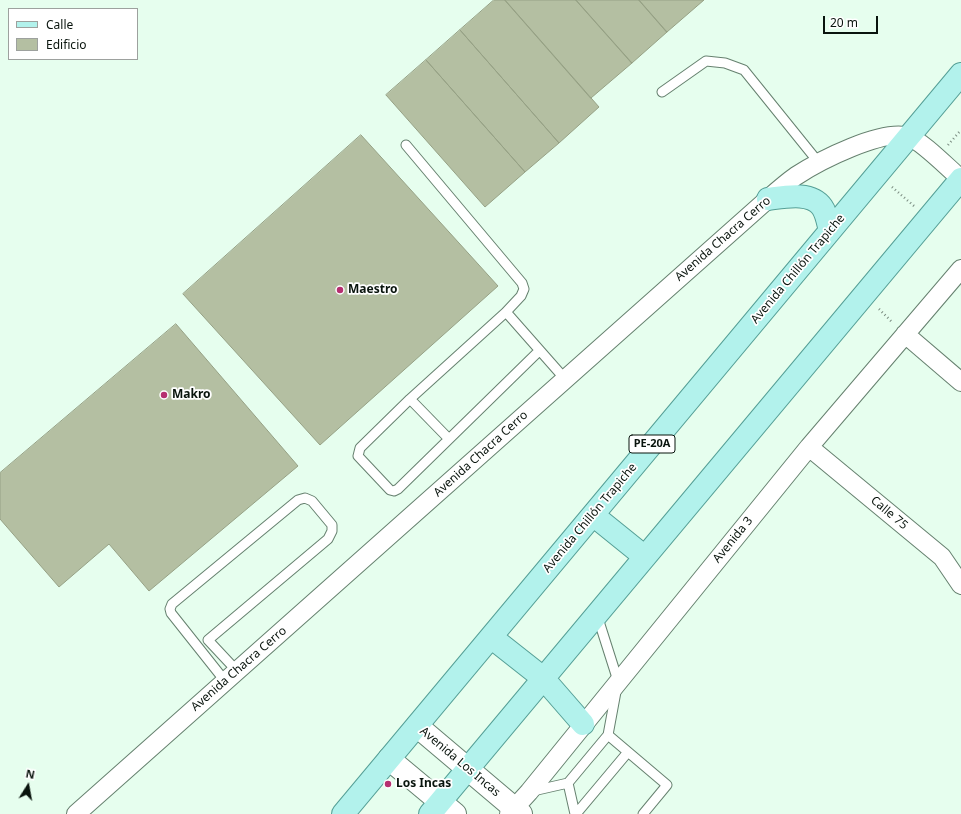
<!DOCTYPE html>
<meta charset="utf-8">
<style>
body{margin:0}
#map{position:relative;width:961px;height:814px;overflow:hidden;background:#e6feee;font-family:"Noto Sans",sans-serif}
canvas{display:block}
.legend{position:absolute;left:8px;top:8px;width:130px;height:52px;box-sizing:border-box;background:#fff;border:1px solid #9da19e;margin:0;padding:5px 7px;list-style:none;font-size:12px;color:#09140d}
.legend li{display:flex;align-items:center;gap:8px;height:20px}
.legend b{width:20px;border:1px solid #9da19e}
.north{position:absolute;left:8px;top:766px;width:40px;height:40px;-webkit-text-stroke:3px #fff;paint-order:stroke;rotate:11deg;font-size:11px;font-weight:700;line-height:16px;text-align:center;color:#09140d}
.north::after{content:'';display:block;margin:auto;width:14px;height:18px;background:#09140d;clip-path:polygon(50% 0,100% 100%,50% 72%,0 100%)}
.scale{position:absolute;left:823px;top:16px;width:55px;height:18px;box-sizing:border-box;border:2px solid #09140d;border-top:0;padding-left:5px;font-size:12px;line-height:14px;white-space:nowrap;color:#09140d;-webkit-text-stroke:3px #fff;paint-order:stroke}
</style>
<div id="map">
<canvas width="961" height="814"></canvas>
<ul class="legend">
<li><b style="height:5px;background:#b2f2ec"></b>Calle</li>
<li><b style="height:11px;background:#b4bfa2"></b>Edificio</li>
</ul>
<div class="north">N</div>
<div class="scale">20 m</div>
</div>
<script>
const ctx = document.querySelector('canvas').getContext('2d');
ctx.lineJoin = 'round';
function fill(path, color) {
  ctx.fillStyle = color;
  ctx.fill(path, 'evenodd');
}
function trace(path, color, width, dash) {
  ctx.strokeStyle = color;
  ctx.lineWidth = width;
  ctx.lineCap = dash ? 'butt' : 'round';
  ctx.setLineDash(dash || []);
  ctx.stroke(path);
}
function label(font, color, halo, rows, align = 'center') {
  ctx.font = font + ' "Noto Sans",sans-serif';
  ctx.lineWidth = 3.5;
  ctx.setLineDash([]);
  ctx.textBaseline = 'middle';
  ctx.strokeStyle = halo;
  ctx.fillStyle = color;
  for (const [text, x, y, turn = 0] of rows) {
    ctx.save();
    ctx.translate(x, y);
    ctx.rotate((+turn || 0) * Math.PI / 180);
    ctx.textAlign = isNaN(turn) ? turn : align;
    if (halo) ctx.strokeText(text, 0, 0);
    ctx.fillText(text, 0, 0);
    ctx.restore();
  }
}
const building = new Path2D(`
 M494,0H505L599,107L559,143L460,30Z
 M505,0H576L632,63L591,98Z
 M576,0H639L667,32L632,63Z
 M639,0H704L667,32Z
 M460,30L559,143L525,172L426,60Z
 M426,60L525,172L485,207L386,95Z
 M361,135L498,286L320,445L183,294Z
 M176,324L298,466L149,591L109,544L59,587L0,519V473Z`);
fill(building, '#b4bfa2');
trace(building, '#96a185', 1);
const service = new Path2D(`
 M662,92L706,61L725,63L744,70L819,163
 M406,145L522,283L524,289L521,296L506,312
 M539,351L398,489L394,491L390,490L358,456L360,448L410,399L506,312L565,379
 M410,399L449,439
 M225,681L171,613L170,609L172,604L298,500L305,498L312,501L332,525V531L328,539L208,640L237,671
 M608,735L667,785L643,814
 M568,783L575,814
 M533,791L568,783L608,735L618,681L597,615
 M576,814L628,752`);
const minor = new Path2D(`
 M905,334L961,382
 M809,447L942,557L961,585
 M76,814L768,199C777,191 786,183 796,176C819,161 883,128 909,137C922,141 949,169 961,179
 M509,814L529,792L809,447L961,269`);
const secondary = new Path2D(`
 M417,726L521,814
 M389,759L455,814`);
const primary = new Path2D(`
 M768,199C784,197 811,191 822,207C827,214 828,224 830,231
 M593,515L645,557
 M491,637L543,678L583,724
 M343,814L961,74
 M430,814L961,179`);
trace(service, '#66816f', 11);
trace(minor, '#66816f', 20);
trace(secondary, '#66816f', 24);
trace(primary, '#559f96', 24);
trace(new Path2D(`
 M948,145L961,130
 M892,187L914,206
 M879,309L892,322`), '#7b8c81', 2.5, [1, 3]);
trace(service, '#fff', 9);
trace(minor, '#fff', 18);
trace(secondary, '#fff', 22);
trace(primary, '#b2f2ec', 22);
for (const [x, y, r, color] of [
 [340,290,4,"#b62f70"],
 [164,395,4,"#b62f70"],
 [388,784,4,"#b62f70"]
]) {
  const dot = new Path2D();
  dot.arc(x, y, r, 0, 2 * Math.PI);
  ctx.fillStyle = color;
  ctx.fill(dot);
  trace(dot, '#fff', 1.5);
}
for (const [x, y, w] of [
 [652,444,46]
]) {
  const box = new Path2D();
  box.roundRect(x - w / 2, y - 9, w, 18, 3);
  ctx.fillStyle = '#fff';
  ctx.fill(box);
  trace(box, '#09140d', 1);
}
label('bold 11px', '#09140d', null, [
 ["PE-20A",652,444]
]);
label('12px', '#09140d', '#fff', [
 ["Avenida Chacra Cerro",723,239,-41],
 ["Avenida Chillón Trapiche",798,269,-50],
 ["Avenida Chacra Cerro",481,454,-42],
 ["Calle 75",889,513,40],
 ["Avenida Chillón Trapiche",590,518,-50],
 ["Avenida 3",733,540,-51],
 ["Avenida Chacra Cerro",239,669,-41],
 ["Avenida Los Incas",460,762,40]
]);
label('bold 12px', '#09140d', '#fff', [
 ["Maestro",348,290],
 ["Makro",172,395],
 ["Los Incas",396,784]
], 'left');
</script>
